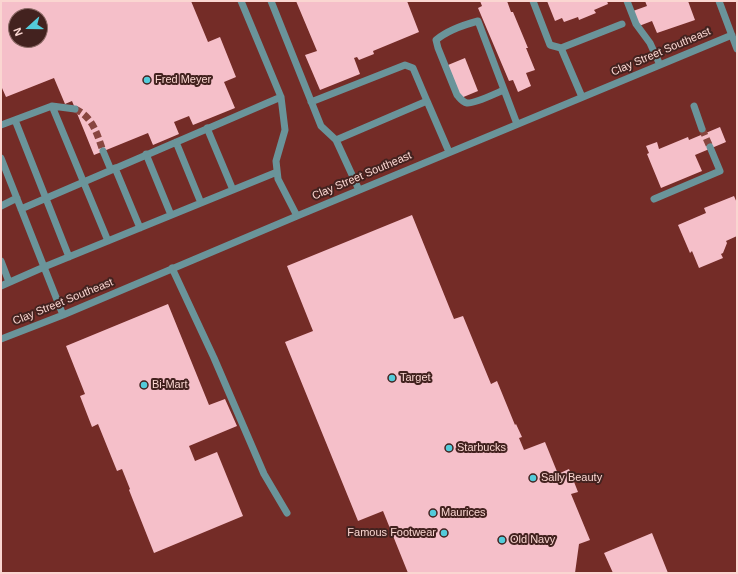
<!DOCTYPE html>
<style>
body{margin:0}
#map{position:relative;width:738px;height:574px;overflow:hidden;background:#742c27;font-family:Arial,sans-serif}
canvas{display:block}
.frame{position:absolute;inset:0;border:2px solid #fad6d1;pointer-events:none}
.north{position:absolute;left:8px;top:8px;width:40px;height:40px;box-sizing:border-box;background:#43221f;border:1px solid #8c6a66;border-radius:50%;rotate:249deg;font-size:11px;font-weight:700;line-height:16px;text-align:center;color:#fad6d1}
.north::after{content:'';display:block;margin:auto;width:14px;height:18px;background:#53cbda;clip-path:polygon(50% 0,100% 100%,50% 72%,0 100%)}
</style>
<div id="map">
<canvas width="738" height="574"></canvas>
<div class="frame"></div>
<div class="north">N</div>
</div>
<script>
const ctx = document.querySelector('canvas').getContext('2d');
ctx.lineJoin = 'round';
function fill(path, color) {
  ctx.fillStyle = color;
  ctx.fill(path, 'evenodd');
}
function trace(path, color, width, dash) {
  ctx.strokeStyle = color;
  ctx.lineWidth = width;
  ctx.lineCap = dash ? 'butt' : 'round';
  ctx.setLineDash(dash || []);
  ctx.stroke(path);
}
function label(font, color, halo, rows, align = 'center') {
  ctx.font = font + ' Arial,sans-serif';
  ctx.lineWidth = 4;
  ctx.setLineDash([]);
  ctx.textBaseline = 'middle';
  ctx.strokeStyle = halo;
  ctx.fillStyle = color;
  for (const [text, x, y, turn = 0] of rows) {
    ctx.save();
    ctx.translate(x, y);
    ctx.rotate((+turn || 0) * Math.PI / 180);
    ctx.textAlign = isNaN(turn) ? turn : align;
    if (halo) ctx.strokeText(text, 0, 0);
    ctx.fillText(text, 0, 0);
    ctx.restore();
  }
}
fill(new Path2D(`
 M1,1H191L208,42L220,37L236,77L224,82L235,108L193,125L189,116L174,122L179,134L153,145L148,133L94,155L72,101L65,104L54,78L6,97L2,88L1,89ZM16,16H40V40H16Z
 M296,1H407L419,32L373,51L374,54L359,60L357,57L354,58L360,74L320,90L305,55L317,51Z
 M480,1H507L511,12H513L528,48H526L535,70L526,73L531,86L518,92L513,80L509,81L478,8L482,6Z
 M547,1H607L608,4L594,10L596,13L579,20L578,17L564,22L562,18L555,21Z
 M645,1H688L695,20L657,33L652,21L639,26L633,11L647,6Z
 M465,58L478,91L461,98L448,65Z
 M720,127L726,142L695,155L702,171L661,188L647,154L649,153L646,146L657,142L659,149L688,137L689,140Z
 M734,196L737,203V236L726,241L727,243L723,253L721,254L723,258L699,268L692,251L690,253L678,225L706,213L704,208Z
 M412,215L454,319L463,316L491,384L497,381L515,425L516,424L522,437L519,438L524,450L545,442L558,474L569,469L578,492L571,494L590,540L579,544L575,573H408L383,511L358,521L285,342L313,331L287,266Z
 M168,304L209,405L225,399L237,426L189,446L195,461L217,452L243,516L154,553L129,490L130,489L122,469L117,471L98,424L92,427L80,396L85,394L66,346Z
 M652,533L668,573H613L604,553Z`), '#f5bfc9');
trace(new Path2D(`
 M75,109C93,117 97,134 103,151
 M702,129L710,147`), '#884640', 7, [7, 3.5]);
trace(new Path2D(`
 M241,1L281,97L285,130L276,161L278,179L297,216
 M271,1L321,126L336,140L359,190
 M533,1L550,45L561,48
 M627,1L636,24L650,43L660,65
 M719,1L737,49
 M504,90C496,93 475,104 467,103C462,102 460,98 457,95L438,48L436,40C448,30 463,25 478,21L517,124
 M582,97L561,48L622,24
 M311,102L405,65L413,68L427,101
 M52,106L75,109
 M694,106L702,129
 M15,120L69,257
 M1,125L52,106L108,241
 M207,128L233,190
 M336,140L427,101L449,152
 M176,142L201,203
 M103,151L111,170
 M146,154L171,215
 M1,158L44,267L277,172
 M115,168L140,228
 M654,199L720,171L710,147
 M1,206L17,198
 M21,209L281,97
 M1,261L9,282
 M172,268L214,358L264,474L287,513
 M1,286L44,267L63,315
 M1,339L63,315L297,216L732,35`), '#6a949a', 7);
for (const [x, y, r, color] of [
 [147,80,4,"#53cbda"],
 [392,378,4,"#53cbda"],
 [144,385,4,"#53cbda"],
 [449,448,4,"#53cbda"],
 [533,478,4,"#53cbda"],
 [433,513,4,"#53cbda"],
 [444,533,4,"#53cbda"],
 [502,540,4,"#53cbda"]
]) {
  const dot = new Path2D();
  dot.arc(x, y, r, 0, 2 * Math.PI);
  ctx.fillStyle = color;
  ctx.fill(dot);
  trace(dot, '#43221f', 1.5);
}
label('11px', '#fad6d1', '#43221f', [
 ["Clay Street Southeast",661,52,-23],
 ["Clay Street Southeast",362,176,-23],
 ["Clay Street Southeast",63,302,-22]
]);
label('11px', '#fad6d1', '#43221f', [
 ["Fred Meyer",155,80],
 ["Target",400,378],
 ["Bi-Mart",152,385],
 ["Starbucks",457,448],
 ["Sally Beauty",541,478],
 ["Maurices",441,513],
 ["Famous Footwear",436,533,"right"],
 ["Old Navy",510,540]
], 'left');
</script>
